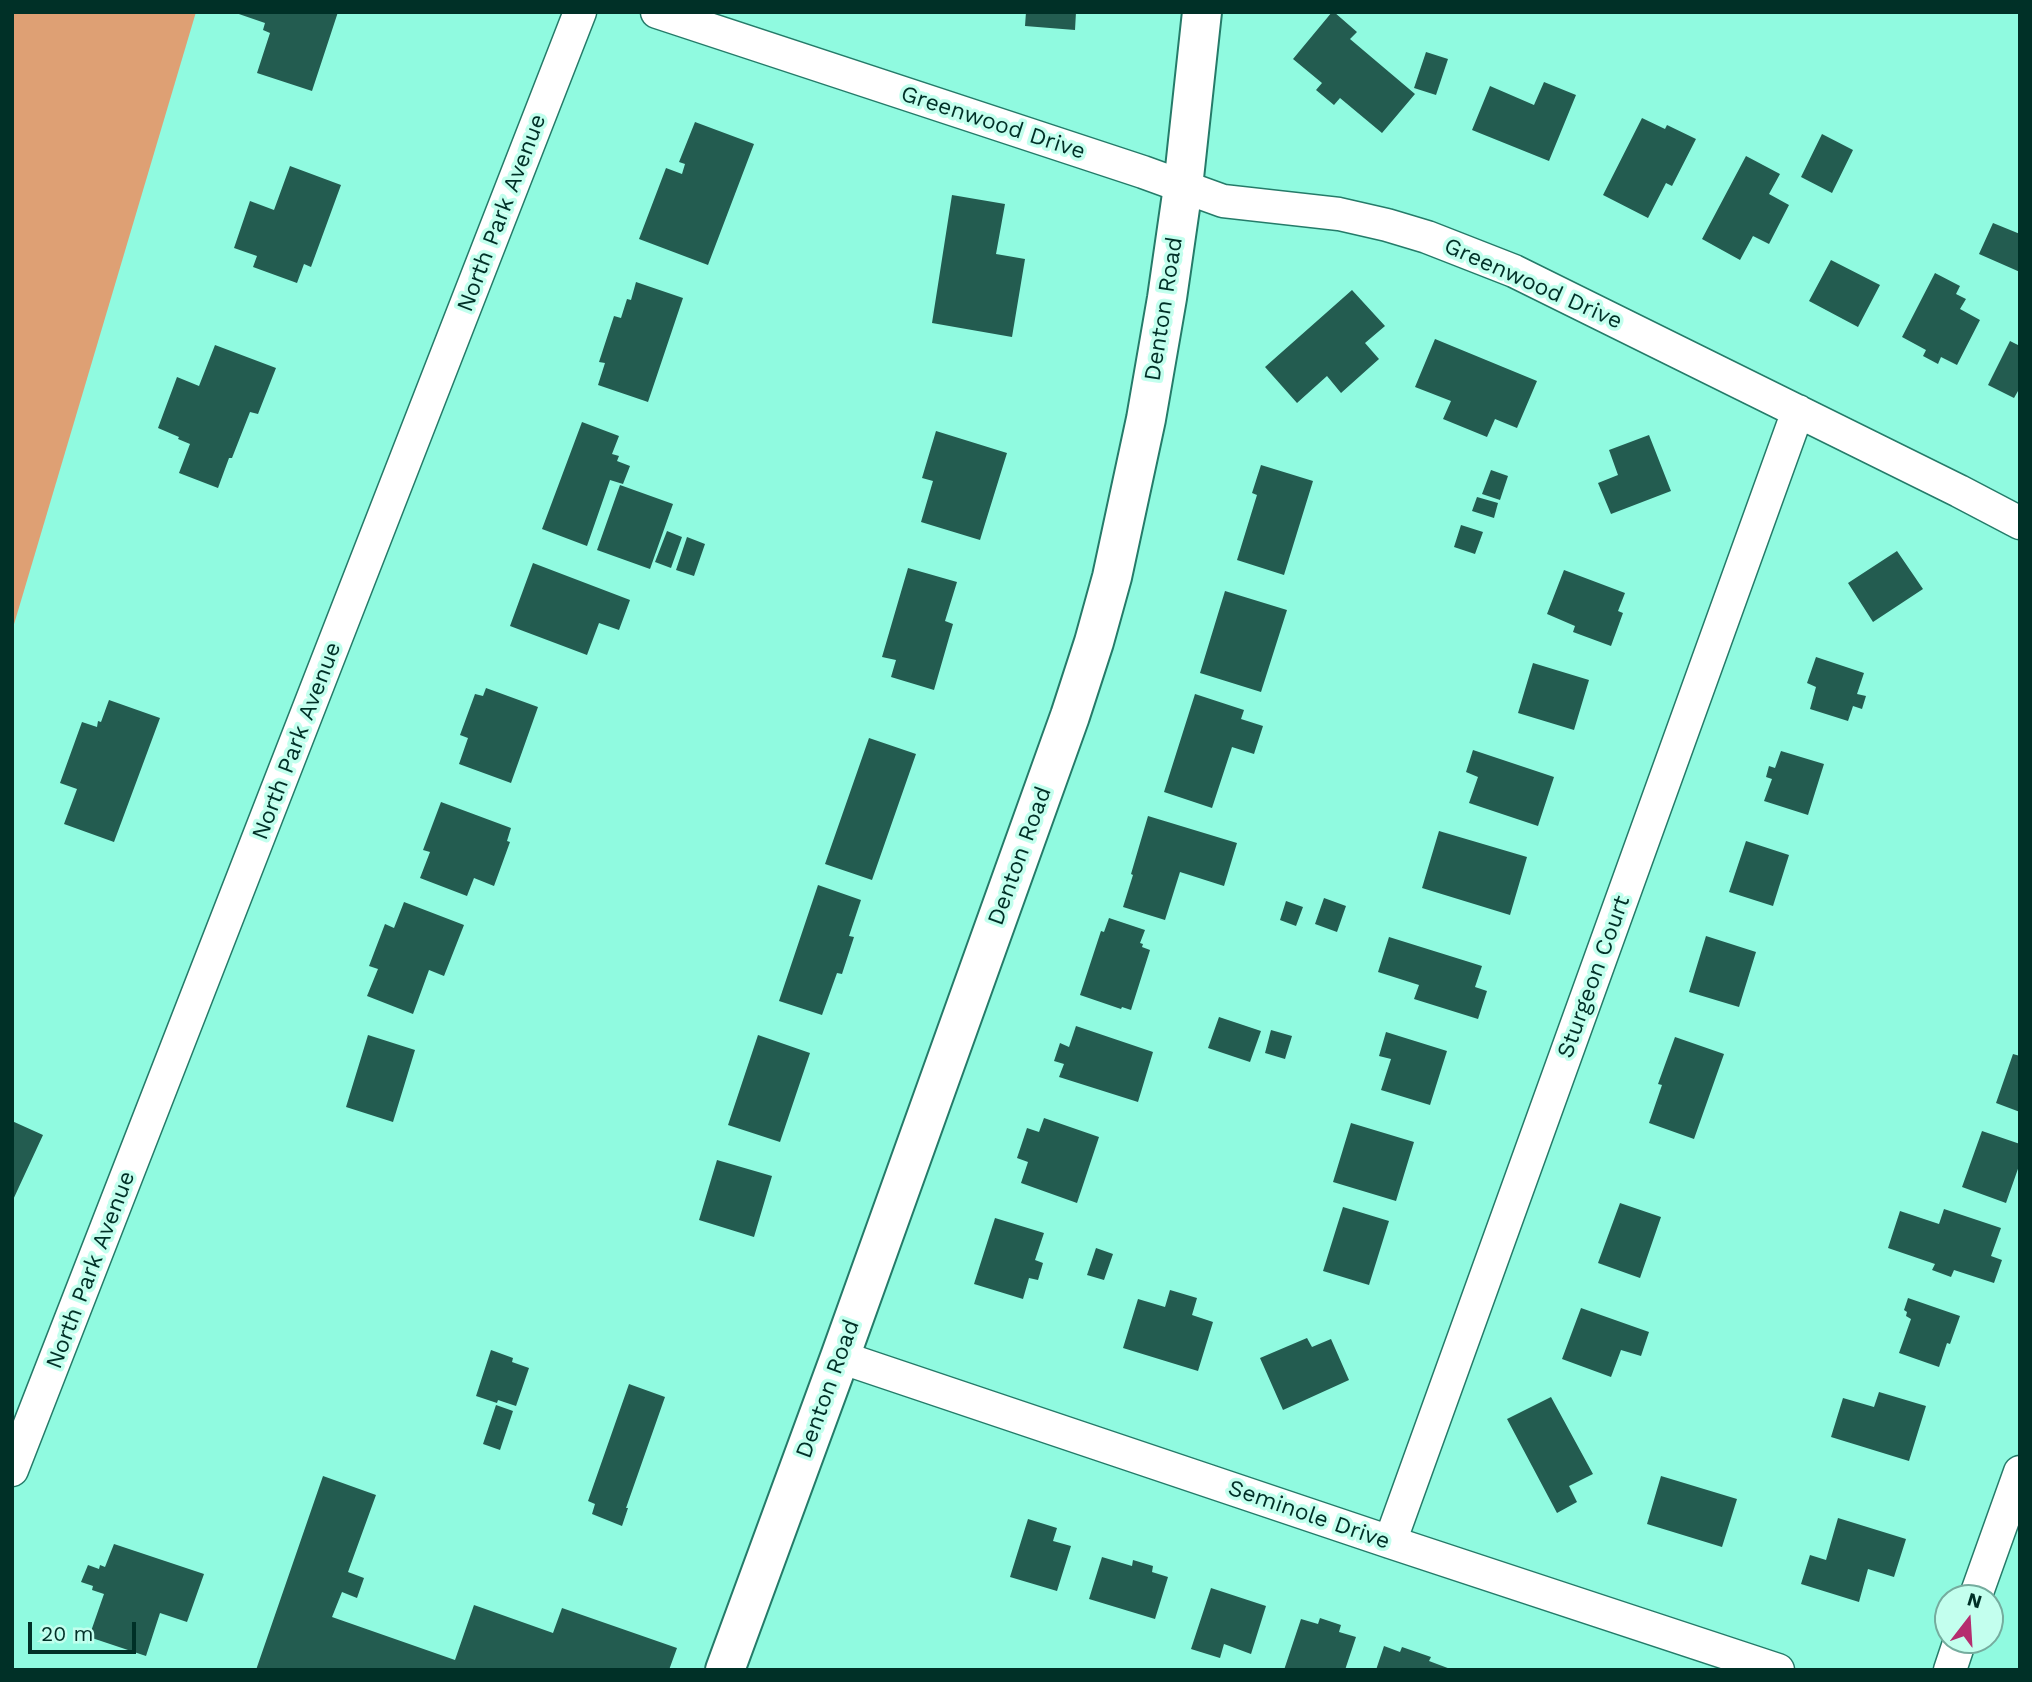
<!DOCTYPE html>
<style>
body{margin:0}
#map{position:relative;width:2032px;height:1682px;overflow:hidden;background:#90fae0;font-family:"Work Sans",sans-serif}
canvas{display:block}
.frame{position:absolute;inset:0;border:14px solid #003027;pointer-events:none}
.north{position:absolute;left:1934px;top:1584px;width:70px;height:70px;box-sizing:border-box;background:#c3ffee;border:2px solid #75ac9e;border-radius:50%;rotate:17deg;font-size:19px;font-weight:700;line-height:28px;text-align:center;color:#003027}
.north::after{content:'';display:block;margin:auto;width:24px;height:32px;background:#b52d6f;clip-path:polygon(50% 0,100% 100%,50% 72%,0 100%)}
.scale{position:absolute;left:28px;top:1622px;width:108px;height:32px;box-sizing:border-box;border:4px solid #003027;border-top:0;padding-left:9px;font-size:21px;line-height:24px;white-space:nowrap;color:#003027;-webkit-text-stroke:5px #c3ffee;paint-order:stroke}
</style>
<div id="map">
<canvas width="2032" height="1682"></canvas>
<div class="frame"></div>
<div class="north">N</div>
<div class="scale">20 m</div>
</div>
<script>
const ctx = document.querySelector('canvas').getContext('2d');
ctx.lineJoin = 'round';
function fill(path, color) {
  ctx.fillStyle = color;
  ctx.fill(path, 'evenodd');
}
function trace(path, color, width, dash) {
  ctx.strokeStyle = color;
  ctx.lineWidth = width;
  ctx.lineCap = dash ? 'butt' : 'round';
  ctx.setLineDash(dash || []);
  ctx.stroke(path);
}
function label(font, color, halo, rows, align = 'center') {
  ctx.font = font + ' "Work Sans",sans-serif';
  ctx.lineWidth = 7;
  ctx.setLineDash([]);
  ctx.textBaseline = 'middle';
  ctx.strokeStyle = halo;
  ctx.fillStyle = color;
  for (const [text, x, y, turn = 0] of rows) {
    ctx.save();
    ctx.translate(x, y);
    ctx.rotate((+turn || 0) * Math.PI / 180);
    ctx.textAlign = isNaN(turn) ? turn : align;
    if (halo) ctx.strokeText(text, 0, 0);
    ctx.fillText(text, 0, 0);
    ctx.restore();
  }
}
fill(new Path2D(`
 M12,12H196L12,631Z`), '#dea074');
fill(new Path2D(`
 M233,12H338L312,91L257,73L270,33L263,30L265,23Z
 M1026,12H1076L1075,30L1025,26Z
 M1332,12H1334L1357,32L1350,39L1415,94L1382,133L1340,98L1334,105L1316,90L1322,83L1293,59Z
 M1426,52L1448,59L1436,95L1414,88Z
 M1544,82L1576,95L1549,161L1472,130L1490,86L1534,105Z
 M1642,118L1665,129L1667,125L1696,139L1672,186L1666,183L1648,218L1603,195Z
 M695,122L754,144L708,265L639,239L666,168L682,174L685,164L679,162Z
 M1822,134L1853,150L1832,193L1801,177Z
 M1746,156L1780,174L1769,194L1789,205L1769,244L1753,236L1740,260L1702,239Z
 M290,166L341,185L311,267L304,264L297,283L253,267L257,256L234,248L250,201L274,210Z
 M952,195L1005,204L996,254L1025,259L1012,337L932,323Z
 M1993,223L2020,234V272L1979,254Z
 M1831,260L1880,285L1858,327L1809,301Z
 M1935,273L1960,286L1956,294L1966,299L1960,309L1980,320L1957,365L1941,357L1938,364L1923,356L1926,350L1902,337Z
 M636,282L683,298L648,402L598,385L605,363L599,362L614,316L621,318L627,299L631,300Z
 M1352,290L1385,326L1365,343L1379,359L1341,393L1327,376L1297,403L1265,367Z
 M1435,339L1537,381L1517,428L1495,419L1487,437L1443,419L1451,401L1415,387Z
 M2010,341L2020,346V392L2018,391L2014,398L1988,385Z
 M215,345L276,368L258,414L250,412L232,458H229L218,488L179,473L190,444L178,439L179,437L158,428L177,377L199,386Z
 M582,422L619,436L612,454L619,456L617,461L630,466L623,484L610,480L587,546L542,529Z
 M936,431L1007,453L980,540L921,522L933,481L922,478Z
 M1649,435L1671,491L1611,514L1598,483L1618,475L1609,450Z
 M1261,465L1313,481L1284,575L1237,560L1257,495L1252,493Z
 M1491,470L1508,476L1500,500L1482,494Z
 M620,485L673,504L650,569L597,550Z
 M1477,497L1498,503L1494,518L1472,511Z
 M1461,525L1483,532L1475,554L1454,547Z
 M667,531L682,537L671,568L655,562Z
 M687,537L705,544L694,576L676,570Z
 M1897,551L1923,589L1873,622L1848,583Z
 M533,563L630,600L619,630L599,623L587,655L510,626Z
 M908,568L957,582L945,621L953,624L934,690L891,677L896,660L882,657Z
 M1564,570L1625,593L1618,611L1623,613L1611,646L1573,632L1575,626L1547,614Z
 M1225,591L1287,610L1261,692L1200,673Z
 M1816,657L1864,673L1857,694L1866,696L1862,709L1853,706L1848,721L1810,709L1816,687L1807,683Z
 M1533,663L1589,680L1574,730L1518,713Z
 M486,688L538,707L511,783L459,764L468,738L460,735L475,694L483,696Z
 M1195,694L1244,710L1241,719L1263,726L1254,754L1232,747L1212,808L1164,792Z
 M109,700L160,718L114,842L64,824L77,789L60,783L82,722L97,727L98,721L101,722Z
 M869,738L916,754L872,880L825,864Z
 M1473,750L1554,777L1538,826L1469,803L1478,777L1466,772Z
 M1781,751L1824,764L1808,815L1764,801L1772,779L1766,777L1769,766L1775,768Z
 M441,802L511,828L507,841L510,842L494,886L474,878L467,896L420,878L430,852L423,850Z
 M1148,816L1237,843L1224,886L1180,872L1165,920L1123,907L1133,875L1131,874Z
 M1439,831L1527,857L1510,915L1422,888Z
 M1746,841L1789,855L1773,906L1729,892Z
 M818,885L861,900L849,936L854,937L842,974L837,973L822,1015L779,1001Z
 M1324,898L1346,906L1337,932L1315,924Z
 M1286,901L1303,907L1296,926L1280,920Z
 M404,902L464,925L444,976L429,970L413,1014L367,996L378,969L369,966L385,924L394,928Z
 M1109,918L1145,930L1140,943L1143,944L1142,947L1150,950L1131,1010L1122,1007L1121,1009L1080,995L1101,931L1104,932Z
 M1706,936L1756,952L1739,1007L1689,992Z
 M1389,937L1482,966L1475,987L1487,991L1478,1019L1414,999L1419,985L1378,972Z
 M1219,1017L1261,1031L1250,1062L1208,1048Z
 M1076,1026L1153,1052L1138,1102L1059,1077L1064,1064L1054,1061L1060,1043L1069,1047Z
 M1271,1030L1292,1036L1285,1059L1265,1053Z
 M1386,1032L1447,1051L1430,1105L1381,1090L1391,1059L1379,1056Z
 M368,1035L415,1050L393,1122L346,1107Z
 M758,1035L810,1053L780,1142L728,1125Z
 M1675,1037L1724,1054L1694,1139L1649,1123L1662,1085L1658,1084Z
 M2013,1054L2020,1056V1112L1996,1103Z
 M1044,1118L1099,1137L1077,1203L1021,1183L1028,1162L1017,1158L1027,1128L1039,1132Z
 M12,1121L43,1135L12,1202Z
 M1351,1123L1414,1142L1396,1201L1333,1182Z
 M1982,1131L2020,1144V1163L2006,1203L1962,1187Z
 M717,1160L772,1176L754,1237L699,1220Z
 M1620,1203L1661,1217L1640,1278L1598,1263Z
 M1343,1207L1389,1221L1369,1285L1323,1271Z
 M1944,1209L2001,1228L1991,1256L2002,1260L1994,1283L1954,1270L1951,1277L1932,1270L1935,1264L1888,1248L1900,1211L1939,1224Z
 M995,1218L1044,1233L1035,1260L1043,1263L1038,1280L1029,1278L1023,1299L974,1284Z
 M1096,1248L1113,1254L1104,1280L1087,1275Z
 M1170,1290L1197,1298L1192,1315L1213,1322L1198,1371L1123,1348L1138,1299L1165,1307Z
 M1908,1298L1960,1316L1950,1344L1947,1343L1939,1367L1899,1353L1911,1319L1906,1316L1907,1312L1904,1310Z
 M1581,1308L1649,1332L1641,1356L1621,1350L1611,1377L1562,1359Z
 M1307,1338L1312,1347L1331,1339L1349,1380L1283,1410L1260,1358Z
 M491,1350L513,1358L512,1362L529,1368L516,1406L498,1400L497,1403L476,1396Z
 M629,1384L665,1397L626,1508H628L622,1526L592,1514L595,1504L588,1501Z
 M1879,1392L1926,1406L1909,1461L1831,1437L1843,1398L1874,1407Z
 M1551,1397L1593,1474L1569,1486L1577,1502L1557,1513L1507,1419Z
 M496,1405L513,1411L500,1450L483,1444Z
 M323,1476L376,1495L348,1572L364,1578L357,1598L342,1592L332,1617L455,1660L474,1605L553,1633L562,1608L677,1648L669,1670H256Z
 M1661,1476L1737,1499L1722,1547L1647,1524Z
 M1838,1518L1906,1539L1894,1577L1868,1569L1859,1602L1801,1584L1810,1555L1826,1560Z
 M1028,1519L1057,1528L1053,1541L1071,1546L1057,1591L1010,1577Z
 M114,1544L204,1574L187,1622L160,1613L146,1656L89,1637L104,1594L92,1590L93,1586L81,1582L88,1565L99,1569L100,1565L105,1567Z
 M1102,1557L1132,1566L1133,1560L1153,1566L1152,1572L1168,1577L1155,1619L1089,1599Z
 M1211,1588L1266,1606L1251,1654L1224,1644L1220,1658L1191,1649Z
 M1320,1618L1341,1625L1339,1632L1356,1637L1345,1670H1284L1301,1619L1318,1624Z
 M1384,1646L1400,1652L1402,1647L1431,1657L1429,1661L1453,1670H1376Z`), '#235c50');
const minor = new Path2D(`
 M657,12L1143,172L1223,201L1339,214L1387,225L1427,237L1514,271L1959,491L2020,523
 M840,1357L1390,1542L1778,1670
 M12,1470L580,12
 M1390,1542L1798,411
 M1975,1598L2020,1472
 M1950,1670L1960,1640`);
const tertiary = new Path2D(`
 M725,1670L840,1357L1070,716L1094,642L1112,577L1146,419L1167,298L1183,187L1202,12`);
trace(minor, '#257b69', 35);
trace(tertiary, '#257b69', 42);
trace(minor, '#fff', 32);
trace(tertiary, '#fff', 38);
label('23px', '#003027', '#c3ffee', [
 ["Greenwood Drive",993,123,18],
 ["North Park Avenue",502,213,-69],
 ["Greenwood Drive",1533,284,24],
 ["Denton Road",1164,309,-81],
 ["North Park Avenue",297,741,-69],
 ["Denton Road",1020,856,-70],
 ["Sturgeon Court",1594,977,-70],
 ["North Park Avenue",91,1270,-69],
 ["Denton Road",828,1389,-70],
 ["Seminole Drive",1309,1515,19]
]);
</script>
